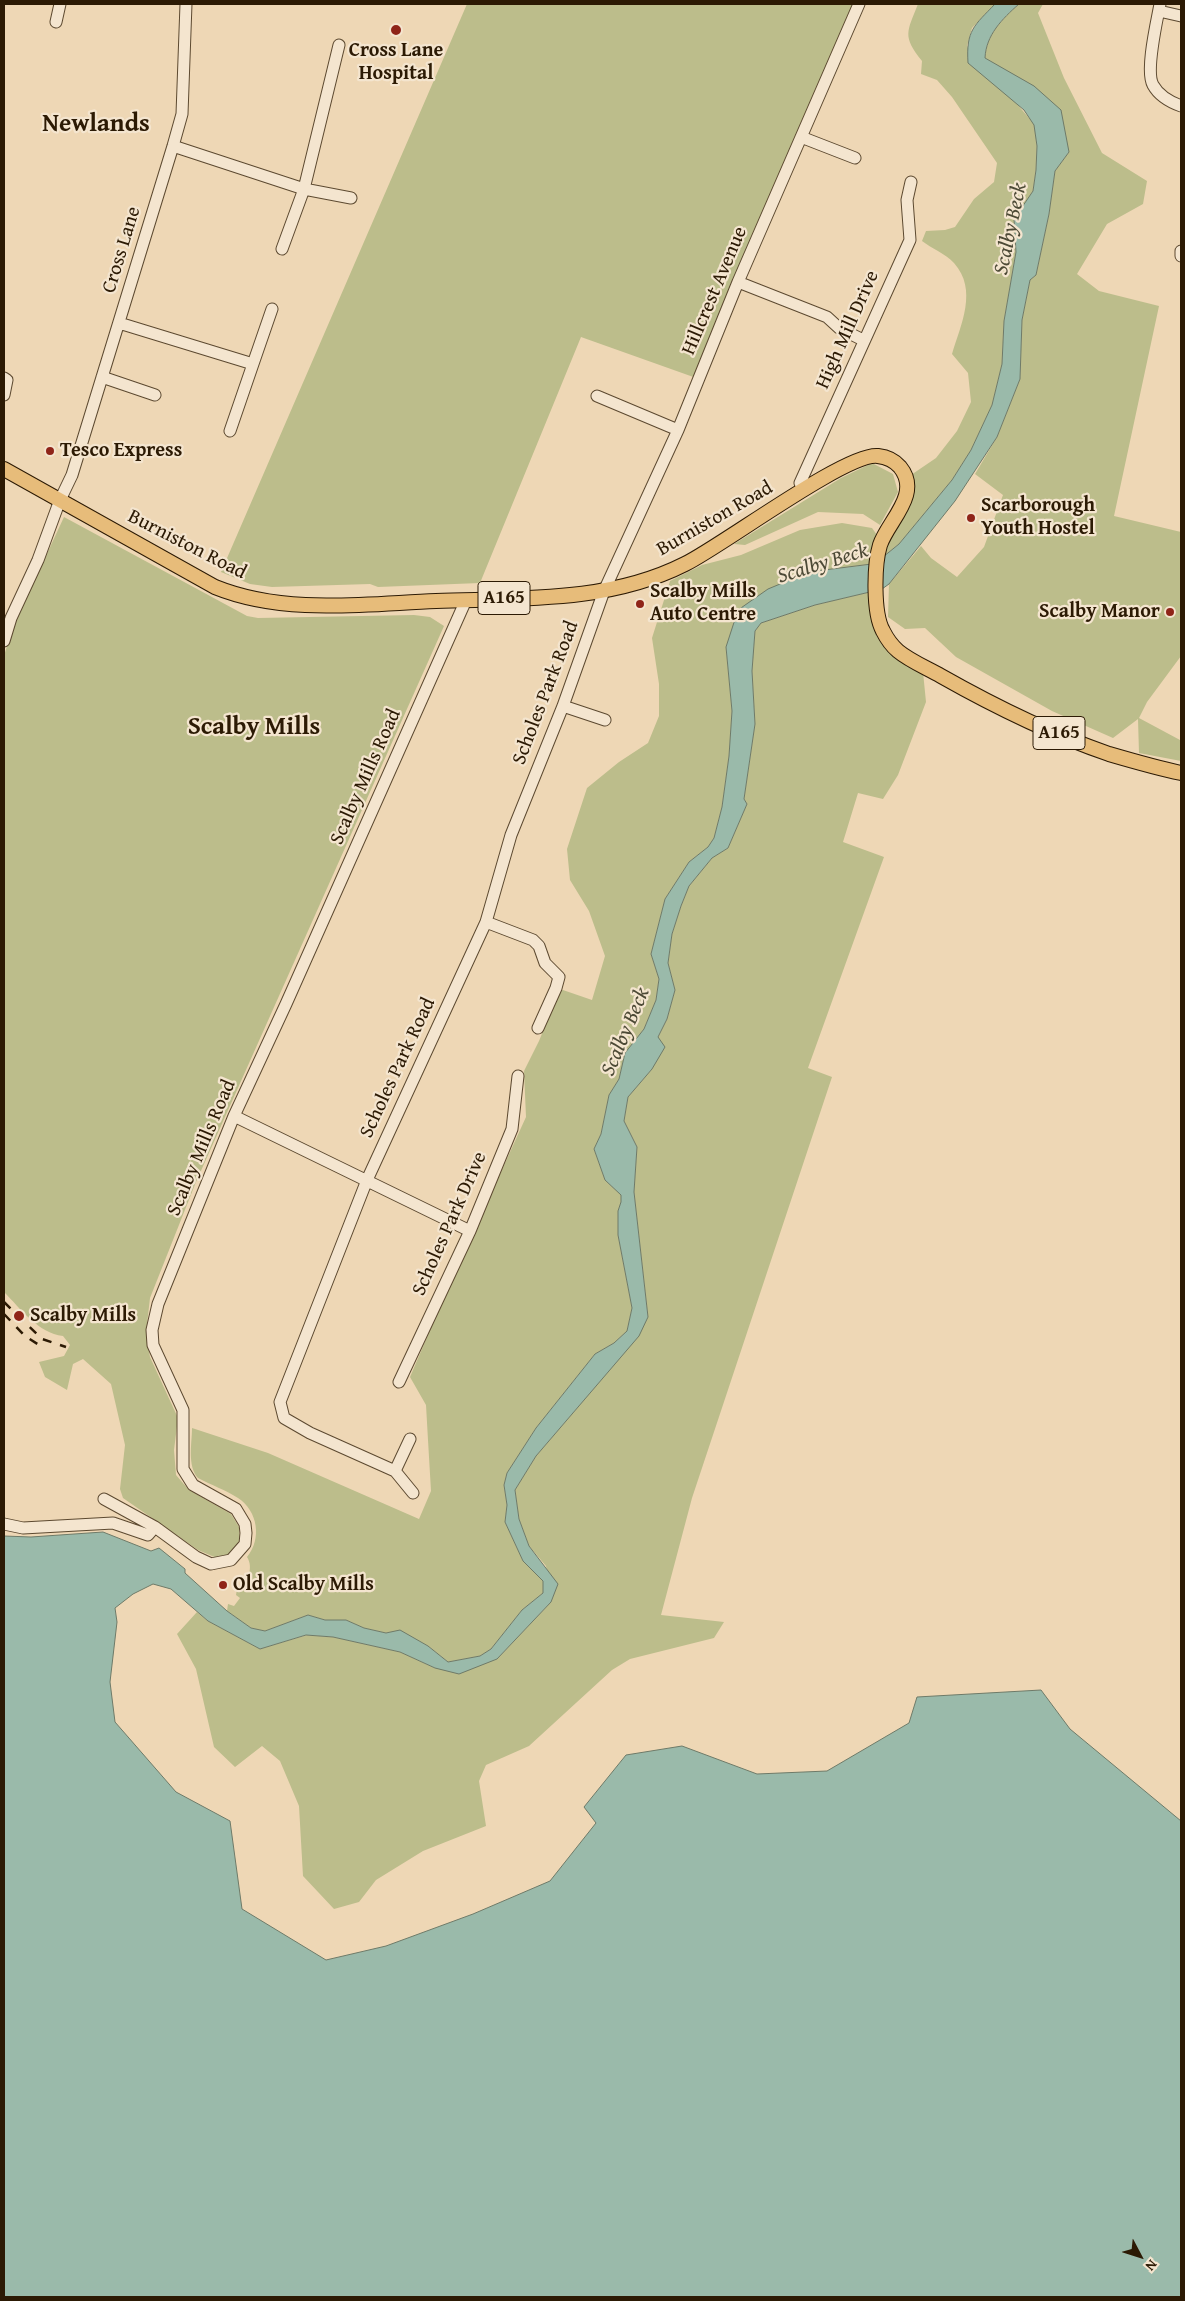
<!DOCTYPE html>
<style>
body{margin:0}
#map{position:relative;width:1185px;height:2301px;overflow:hidden;background:#eed7b5;font-family:"Gentium Book Plus",serif}
canvas{display:block}
.frame{position:absolute;inset:0;border:5px solid #2c1a04;pointer-events:none}
.north{position:absolute;left:1115px;top:2231px;width:50px;height:50px;-webkit-text-stroke:4px #f4e5cf;paint-order:stroke;rotate:130deg;font-size:14px;font-weight:700;line-height:20px;text-align:center;color:#2c1a04}
.north::after{content:'';display:block;margin:auto;width:18px;height:22px;background:#2c1a04;clip-path:polygon(50% 0,100% 100%,50% 72%,0 100%)}
</style>
<div id="map">
<canvas width="1185" height="2301"></canvas>
<div class="frame"></div>
<div class="north">N</div>
</div>
<script>
const ctx = document.querySelector('canvas').getContext('2d');
ctx.lineJoin = 'round';
function fill(path, color) {
  ctx.fillStyle = color;
  ctx.fill(path, 'evenodd');
}
function trace(path, color, width, dash) {
  ctx.strokeStyle = color;
  ctx.lineWidth = width;
  ctx.lineCap = dash ? 'butt' : 'round';
  ctx.setLineDash(dash || []);
  ctx.stroke(path);
}
function label(font, color, halo, rows, align = 'center') {
  ctx.font = font + ' "Gentium Book Plus",serif';
  ctx.lineWidth = 4.5;
  ctx.setLineDash([]);
  ctx.textBaseline = 'middle';
  ctx.strokeStyle = halo;
  ctx.fillStyle = color;
  for (const [text, x, y, turn = 0] of rows) {
    ctx.save();
    ctx.translate(x, y);
    ctx.rotate((+turn || 0) * Math.PI / 180);
    ctx.textAlign = isNaN(turn) ? turn : align;
    if (halo) ctx.strokeText(text, 0, 0);
    ctx.fillText(text, 0, 0);
    ctx.restore();
  }
}
fill(new Path2D(`
 M467,4H859L699,379L581,337L480,583L378,587L370,584L272,587L250,584L221,572Z
 M918,4H995L972,28L967,46L1035,125L1037,146L1036,170L1033,191L1014,219L1016,252L1004,321L1002,364L992,405L971,450L952,480L899,544L883,557L911,475L936,458L957,431L971,402L968,373L952,354C961,324 978,290 954,263C946,254 931,248 922,241L926,231L945,230L955,227L974,199L994,182L997,163L952,97L937,80L921,74L922,61C902,36 907,32 918,4Z
 M1019,4H1043L1038,13L1064,78L1102,153L1147,181L1143,204L1107,224L1077,274L1099,291L1159,306L1114,516L1181,532V656L1147,702L1139,718L1180,740L1181,738V761L1139,753L1138,719L1113,738L1052,711L956,657L925,628L905,629L888,617L889,584L921,546L931,558L957,577L984,547L1003,495L975,474L997,437L1020,379L1022,320L1030,280L1036,275L1049,214L1055,171L1069,152L1002,69L985,58C986,35 1002,19 1019,4Z
 M872,463L893,474L898,492L880,525L863,514L818,512L745,545L734,544L841,478Z
 M64,517L247,616L258,618L414,615L430,617L444,626L196,1182L150,1298L146,1333L150,1357L178,1418L174,1450L176,1475L189,1490L231,1514L239,1527L240,1539L233,1552L219,1559L198,1550L123,1498L120,1489L125,1445L111,1384L83,1359L73,1364L67,1390L45,1377L39,1362L64,1356L70,1345L63,1336C38,1333 21,1309 4,1292V656L12,629Z
 M842,523L872,528L877,535L875,564L810,572L726,647L732,711L729,756L722,807L714,838L708,847L689,862L665,899L651,954L659,979L656,1000L644,1029L625,1053L619,1079L609,1095L601,1134L594,1149L605,1180L621,1194L622,1202L618,1211V1235L632,1308L627,1331L614,1343L595,1354L536,1428L507,1473L504,1485L507,1505L505,1522L523,1561L543,1581V1593L522,1610L491,1649L480,1656L448,1662L428,1646L400,1631L386,1633L364,1628L346,1620H325L308,1615L265,1631L251,1628L227,1611L228,1604L234,1606L240,1598L236,1595L237,1589L242,1591C247,1580 254,1568 247,1557C262,1539 258,1511 238,1498C226,1490 211,1485 198,1478C187,1466 192,1443 192,1428L268,1453L419,1519L431,1491L428,1440L426,1405L410,1377L448,1288L526,1117L524,1071L539,1041L560,989L592,1000L605,956L589,911L570,880L567,849L587,788L619,762L648,743L659,716V684L652,638L670,581L702,565L741,555L800,530Z
 M874,591L871,615L923,672L926,702L898,775L883,799L858,793L843,842L884,857L808,1068L832,1077L692,1498L661,1615L724,1622L714,1638L630,1659L612,1670L529,1746L486,1765L479,1781L486,1826L423,1851L376,1880L359,1902L334,1909L303,1876L299,1806L280,1761L262,1746L235,1767L214,1747L196,1669L177,1634L197,1612L208,1621L260,1649L307,1635L333,1637L400,1652L435,1668L497,1659L551,1602L546,1566L529,1546L519,1519L515,1490L536,1456L622,1355L648,1317L634,1192L637,1147L624,1121L628,1097L652,1069L658,1037L667,1019L675,990L668,963L672,934L681,906L689,886L712,858L728,848L747,804L744,799L755,724L752,670L755,631L761,623L815,605Z`), '#bcbd8b');
const water = new Path2D(`
 M995,4H1019C1002,19 986,35 985,58L1034,86L1061,110L1069,152L1055,171L1049,214L1036,275L1030,280L1022,320L1020,379L997,437L955,501L889,584L882,589L883,557L899,544L952,480L971,450L992,405L1002,364L1004,321L1016,252L1014,219L1033,191L1036,170L1037,146L1034,125L1024,110L968,63C966,30 974,26 995,4Z
 M875,564L874,591L815,605L761,623L755,631L752,671L755,724L744,799L747,804L728,848L712,858L689,886L681,906L672,934L668,963L675,990L667,1019L658,1037L665,1047L652,1069L628,1097L624,1121L637,1147L634,1192L648,1317L639,1336L536,1456L515,1490L519,1519L529,1546L558,1584L551,1602L497,1659L459,1674L435,1668L400,1652L333,1637L306,1635L260,1649L208,1621L171,1589L153,1584L133,1594L115,1608L117,1622L110,1682L115,1722L176,1792L230,1821L242,1909L326,1960L386,1946L473,1914L550,1881L596,1823L584,1807L626,1755L682,1746L757,1774L827,1771L909,1723L917,1697L1041,1690L1070,1729L1181,1821V2297H4V1536L31,1537L103,1532L151,1551L159,1548L185,1569V1573L227,1611L251,1628L265,1631L308,1615L325,1620H346L364,1628L386,1633L400,1630L428,1646L448,1662L480,1656L491,1649L522,1610L543,1593V1581L523,1561L505,1522L507,1505L504,1485L507,1473L536,1428L595,1354L614,1343L627,1331L632,1308L618,1235V1211L621,1202V1195L605,1180L594,1149L601,1134L609,1095L619,1079L625,1053L644,1029L656,1000L659,979L651,954L665,899L689,862L708,847L714,838L722,807L729,756L732,711L726,647L738,610L768,589L809,572Z`);
fill(water, '#9abaaa');
trace(water, '#6e7a68', 1);
const minor = new Path2D(`
 M1160,4C1157,21 1145,71 1153,85C1159,96 1170,102 1181,106
 M1159,11L1181,16
 M56,22L60,4
 M801,137L855,158
 M173,146L304,189L351,198
 M282,249L304,189L339,45
 M1181,251V256
 M738,282L827,317L839,328L863,340
 M119,323L253,364L272,309
 M102,377L155,395
 M4,378L7,380L4,395
 M597,396L678,430
 M230,431L253,364
 M804,490L800,483L910,240L907,200L911,182
 M4,641L11,618L38,560L60,500L72,475L173,146L182,114L186,4
 M563,706L605,720
 M486,922L533,940L539,946L545,963L559,977L556,988L538,1028
 M234,1116L470,1231
 M399,1382L470,1231L512,1129L518,1076
 M395,1471L410,1439
 M413,1493L395,1471L310,1433L284,1418L280,1402L367,1180L486,922L511,835L563,706L604,591L678,430L738,282L859,4
 M104,1499L155,1527L196,1557L211,1564L231,1560L245,1544L246,1533L245,1524L236,1509L193,1485L183,1469V1410L153,1345L152,1330L158,1304L234,1116L286,1004L466,600
 M4,1524L23,1528L113,1523L148,1535L155,1527`);
const major = new Path2D(`
 M4,469L215,587C284,615 363,604 436,601C519,598 608,603 685,564C722,546 847,452 878,456C887,457 894,460 900,467C922,494 888,521 880,545C874,565 873,613 883,631C887,639 891,645 898,651C910,661 927,668 941,676C994,706 1051,734 1109,754C1133,761 1157,768 1181,773`);
trace(minor, '#5c4930', 13);
trace(major, '#2c1a04', 16);
trace(minor, '#f4e5cf', 11);
trace(major, '#e7bc7a', 14);
trace(new Path2D(`
 M4,1302L42,1339L66,1347
 M4,1314L25,1336L39,1345`), '#2c1a04', 2.5, [9, 9]);
for (const [x, y, r, color] of [
 [396,30,6,"#8f2418"],
 [50,451,5,"#8f2418"],
 [971,518,5,"#8f2418"],
 [640,604,5,"#8f2418"],
 [1170,612,5,"#8f2418"],
 [19,1316,6,"#8f2418"],
 [223,1585,5,"#8f2418"]
]) {
  const dot = new Path2D();
  dot.arc(x, y, r, 0, 2 * Math.PI);
  ctx.fillStyle = color;
  ctx.fill(dot);
  trace(dot, '#f4e5cf', 2);
}
for (const [x, y, w] of [
 [504,598,52],
 [1059,733,52]
]) {
  const box = new Path2D();
  box.roundRect(x - w / 2, y - 16.5, w, 33, 4);
  ctx.fillStyle = '#f4e5cf';
  ctx.fill(box);
  trace(box, '#2c1a04', 1);
}
label('bold 19px', '#2c1a04', null, [
 ["A165",504,598],
 ["A165",1059,733]
]);
label('bold 20px', '#2c1a04', '#f4e5cf', [
 ["Cross Lane",396,51,"center"],
 ["Hospital",396,74,"center"],
 ["Tesco Express",60,451],
 ["Scarborough",981,506],
 ["Youth Hostel",981,529],
 ["Scalby Mills",650,592],
 ["Auto Centre",650,615],
 ["Scalby Manor",1160,612,"right"],
 ["Scalby Mills",30,1316],
 ["Old Scalby Mills",233,1585]
], 'left');
label('20px', '#2c1a04', '#f4e5cf', [
 ["Cross Lane",122,250,-73],
 ["Hillcrest Avenue",715,291,-67],
 ["High Mill Drive",848,330,-66],
 ["Burniston Road",715,519,-30],
 ["Burniston Road",187,545,27],
 ["Scholes Park Road",546,693,-69],
 ["Scalby Mills Road",366,777,-66],
 ["Scholes Park Road",398,1068,-65],
 ["Scalby Mills Road",202,1148,-67],
 ["Scholes Park Drive",450,1224,-66]
]);
label('italic 21px', '#4d4a36', '#f4e5cf', [
 ["Scalby Beck",1011,229,-78],
 ["Scalby Beck",823,564,-17],
 ["Scalby Beck",626,1032,-67]
]);
label('bold 25px', '#2c1a04', '#f4e5cf', [
 ["Newlands",96,125],
 ["Scalby Mills",254,728]
]);
</script>
